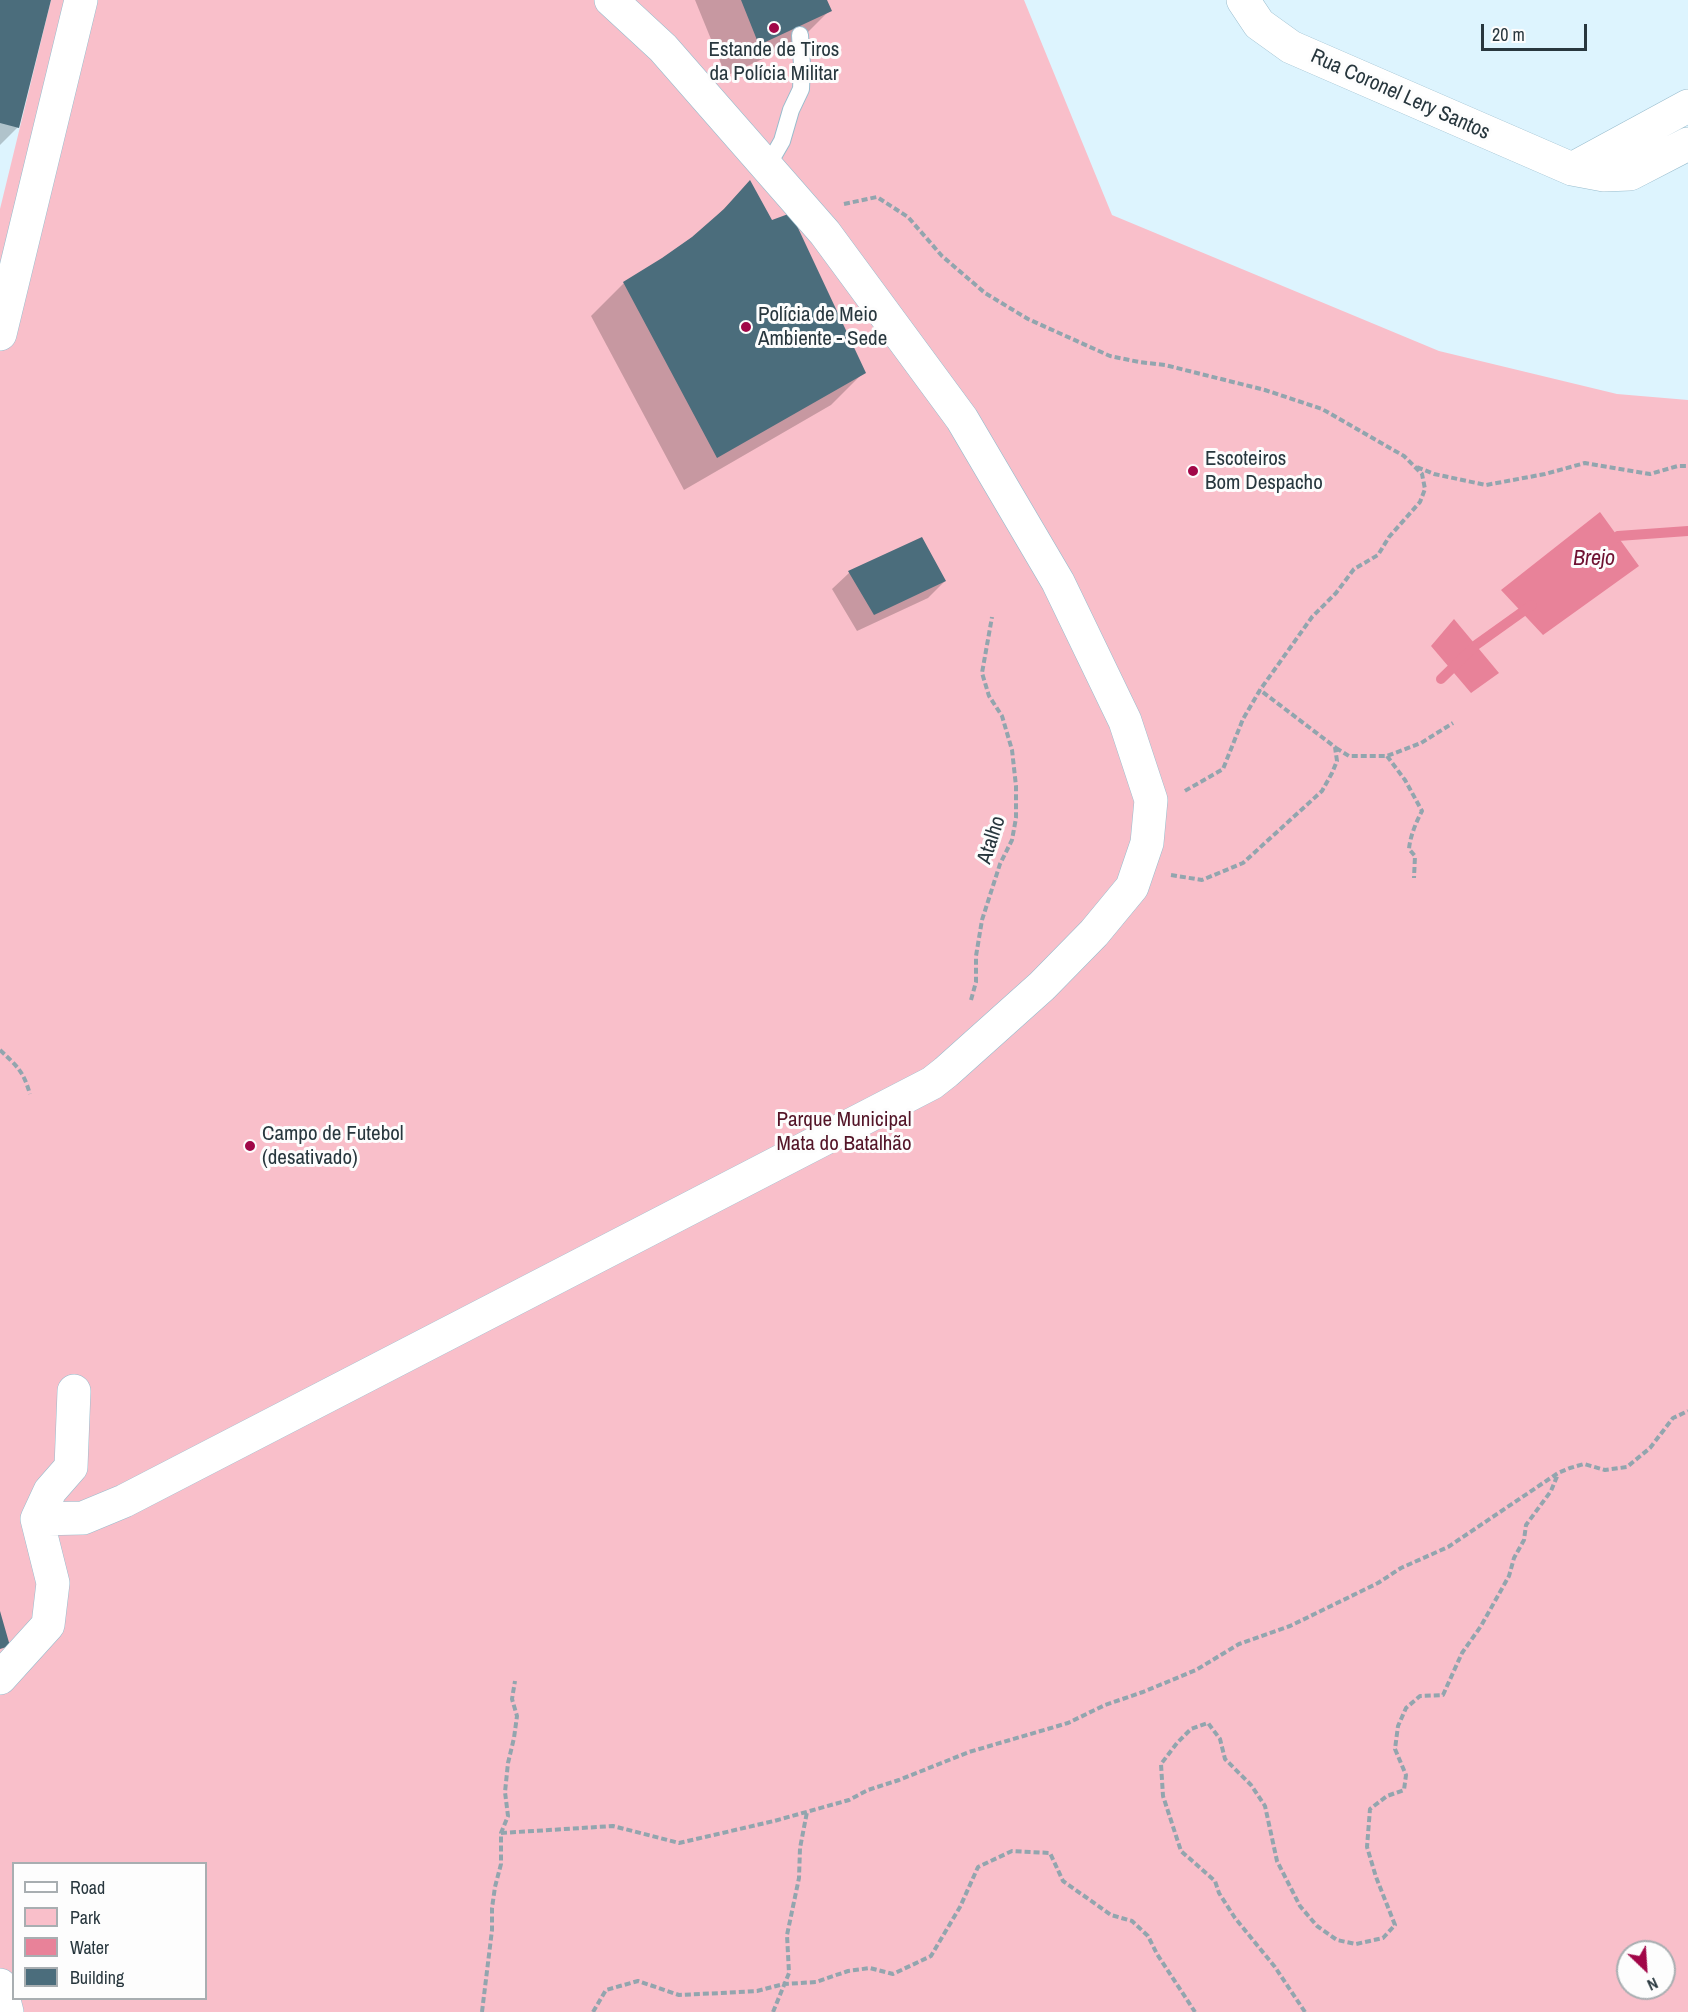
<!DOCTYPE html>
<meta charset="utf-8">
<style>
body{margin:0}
#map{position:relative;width:1688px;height:2012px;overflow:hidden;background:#ddf4fe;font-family:"Archivo Narrow",sans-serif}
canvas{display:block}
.legend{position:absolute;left:12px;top:1862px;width:195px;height:138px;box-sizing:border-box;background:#fdfdfd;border:2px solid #a8aeb1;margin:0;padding:8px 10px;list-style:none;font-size:18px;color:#28373e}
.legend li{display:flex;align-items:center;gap:12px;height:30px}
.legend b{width:30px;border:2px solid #a8aeb1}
.north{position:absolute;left:1616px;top:1940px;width:60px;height:60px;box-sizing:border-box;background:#fdfdfd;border:2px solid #a8aeb1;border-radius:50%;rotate:155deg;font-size:16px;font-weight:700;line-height:24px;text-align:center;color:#28373e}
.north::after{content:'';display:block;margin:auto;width:21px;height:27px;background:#a10748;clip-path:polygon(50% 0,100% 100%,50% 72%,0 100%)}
.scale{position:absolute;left:1481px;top:24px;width:106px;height:27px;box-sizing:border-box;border:3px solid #28373e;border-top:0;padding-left:8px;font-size:18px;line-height:21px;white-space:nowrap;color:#28373e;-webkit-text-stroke:4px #fdfdfd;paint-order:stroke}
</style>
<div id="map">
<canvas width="1688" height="2012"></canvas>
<ul class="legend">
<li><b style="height:8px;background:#fff"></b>Road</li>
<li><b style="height:16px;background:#f9bfca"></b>Park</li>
<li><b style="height:16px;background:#e88299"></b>Water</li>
<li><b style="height:16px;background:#4b6d7c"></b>Building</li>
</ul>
<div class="north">N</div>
<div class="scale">20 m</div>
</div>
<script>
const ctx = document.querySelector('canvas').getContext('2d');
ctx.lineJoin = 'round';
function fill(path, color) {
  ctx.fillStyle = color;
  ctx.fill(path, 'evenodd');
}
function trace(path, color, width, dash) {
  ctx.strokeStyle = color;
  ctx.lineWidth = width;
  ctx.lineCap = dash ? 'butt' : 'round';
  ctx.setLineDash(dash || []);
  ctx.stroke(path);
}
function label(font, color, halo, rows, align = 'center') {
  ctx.font = font + ' "Archivo Narrow",sans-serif';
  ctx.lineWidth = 6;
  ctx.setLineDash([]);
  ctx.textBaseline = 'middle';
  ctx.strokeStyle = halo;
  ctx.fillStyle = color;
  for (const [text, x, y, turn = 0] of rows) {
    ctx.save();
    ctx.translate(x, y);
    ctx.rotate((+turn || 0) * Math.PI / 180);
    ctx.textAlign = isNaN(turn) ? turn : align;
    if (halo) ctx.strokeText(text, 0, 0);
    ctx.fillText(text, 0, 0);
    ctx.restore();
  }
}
fill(new Path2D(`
 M51,0H1024L1112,215L1439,351L1617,394L1688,400V2012H0V209ZM14,1864H206V1998H14ZM1628,1952H1664V1988H1628Z`), '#f9bfca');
fill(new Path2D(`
 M1600,512L1639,566L1543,635L1501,590Z
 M1454,619L1499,673L1471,693L1431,646Z`), '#e88299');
fill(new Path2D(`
 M0,0H49L18,127L0,145Z
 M695,0H825L830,10L797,43L726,76Z
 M749,183L864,372L831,405L684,490L591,316L624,283L663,260L707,226Z
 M849,573L945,581L928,598L857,631L832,589Z`), '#0003');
trace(new Path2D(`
 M1607,545L1618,536L1688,531
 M1441,679L1476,645L1532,605`), '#e88299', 10);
fill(new Path2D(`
 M0,0H51L19,128L0,123Z
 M741,0H827L832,11L759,45Z
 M750,180L772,220L791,213L866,373L717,458L623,282L662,258L692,237L724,209Z
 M922,537L946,581L874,615L848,571Z
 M0,1611L10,1646L0,1649Z`), '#4b6d7c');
const lane = new Path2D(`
 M767,167L782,141L791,110L801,89L802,65L800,35`);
const street = new Path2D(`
 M1243,0L1259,24L1291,47L1572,169L1604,175L1630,174L1688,144
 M1572,169L1688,106
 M37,1519L50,1491L71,1467L74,1391
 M0,1678L48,1625L53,1583L37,1519L83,1518L124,1501L932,1083L946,1072L1042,986L1094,933L1132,887L1147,843L1151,800L1125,721L1058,582L962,419L825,233L663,48L611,0`);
const secondary = new Path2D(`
 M0,334L81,0
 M0,1985L7,2012`);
trace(lane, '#98bccd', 18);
trace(street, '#98bccd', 34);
trace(secondary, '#98bccd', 34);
trace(new Path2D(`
 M844,204L877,197L908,217L942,256L985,293L1028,319L1110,356L1139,362L1165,365L1265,390L1322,409L1404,456L1422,474L1425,489L1420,502L1389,537L1378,555L1354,569L1336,593L1312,617L1260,690L1243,719L1223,769L1183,792
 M1417,467L1434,474L1486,485L1545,474L1585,463L1650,474L1678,466H1688
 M1336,748L1349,756H1387L1421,743L1453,723
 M1387,756L1405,780L1422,811C1416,822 1410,837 1409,849L1415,856L1414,878
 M1171,875L1202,880L1243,863L1322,791L1332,773L1337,761L1335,747L1260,690
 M971,1000L976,982V956L982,920L1000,864L1012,840L1016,818V786L1012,750L1002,716L989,696L982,673L992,617
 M0,1050C18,1067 23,1071 30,1094
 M501,1833L613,1826L679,1843L774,1821L849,1800L868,1790L899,1780L969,1752L1068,1723L1105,1705L1143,1692L1196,1670L1239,1644L1290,1626L1378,1583L1401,1568L1448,1547L1558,1473L1570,1468L1584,1464L1605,1470L1627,1467L1650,1448L1673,1418L1688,1411
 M482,2012L492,1930V1908L495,1887L501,1864V1833L508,1816L505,1792L508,1763L514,1738L517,1716L512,1699L515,1681
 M593,2012L606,1990L638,1981L679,1995L721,1993L757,1991L784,1984L816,1982L848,1971L870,1968L893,1974L931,1956L960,1907L978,1867L1012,1851L1050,1853L1063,1881L1111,1915L1132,1921L1148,1936L1157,1954L1195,2012
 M773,2012L789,1973L787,1935L799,1878L800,1848L807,1812
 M1305,2012L1275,1967L1235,1918L1219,1893L1215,1881L1181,1851L1163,1796L1161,1764L1177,1743L1191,1729L1208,1723L1220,1739L1225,1759L1251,1785L1265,1806L1277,1861L1300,1906L1317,1926L1337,1940L1356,1944L1383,1938L1395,1925L1376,1877L1367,1847L1370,1809L1387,1796L1404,1790L1406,1775L1395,1749L1398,1726L1406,1708L1420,1696L1443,1695L1462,1653L1481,1626L1509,1576L1514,1558L1524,1540L1526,1525L1551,1491L1558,1474`), '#92a5ae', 4, [6, 3]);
trace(lane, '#fff', 16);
trace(street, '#fff', 33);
trace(secondary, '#fff', 33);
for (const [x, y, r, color] of [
 [774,28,6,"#a10748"],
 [746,327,6,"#a10748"],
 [1193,471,6,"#a10748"],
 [250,1146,6,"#a10748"]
]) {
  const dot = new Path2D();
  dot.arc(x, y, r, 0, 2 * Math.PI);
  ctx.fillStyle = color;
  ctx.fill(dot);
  trace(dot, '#fdfdfd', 2);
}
label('21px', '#28373e', '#fdfdfd', [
 ["Estande de Tiros",774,50,"center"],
 ["da Polícia Militar",774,74,"center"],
 ["Polícia de Meio",758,315],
 ["Ambiente - Sede",758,339],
 ["Escoteiros",1205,459],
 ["Bom Despacho",1205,483],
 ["Campo de Futebol",262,1134],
 ["(desativado)",262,1158]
], 'left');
label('21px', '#28373e', '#fdfdfd', [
 ["Rua Coronel Lery Santos",1400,95,24],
 ["Atalho",992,840,-72]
]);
label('21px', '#531427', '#fdfdfd', [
 ["Parque Municipal",844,1120],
 ["Mata do Batalhão",844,1144]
]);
label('italic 22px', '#6f1333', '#fdfdfd', [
 ["Brejo",1594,559]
]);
</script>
